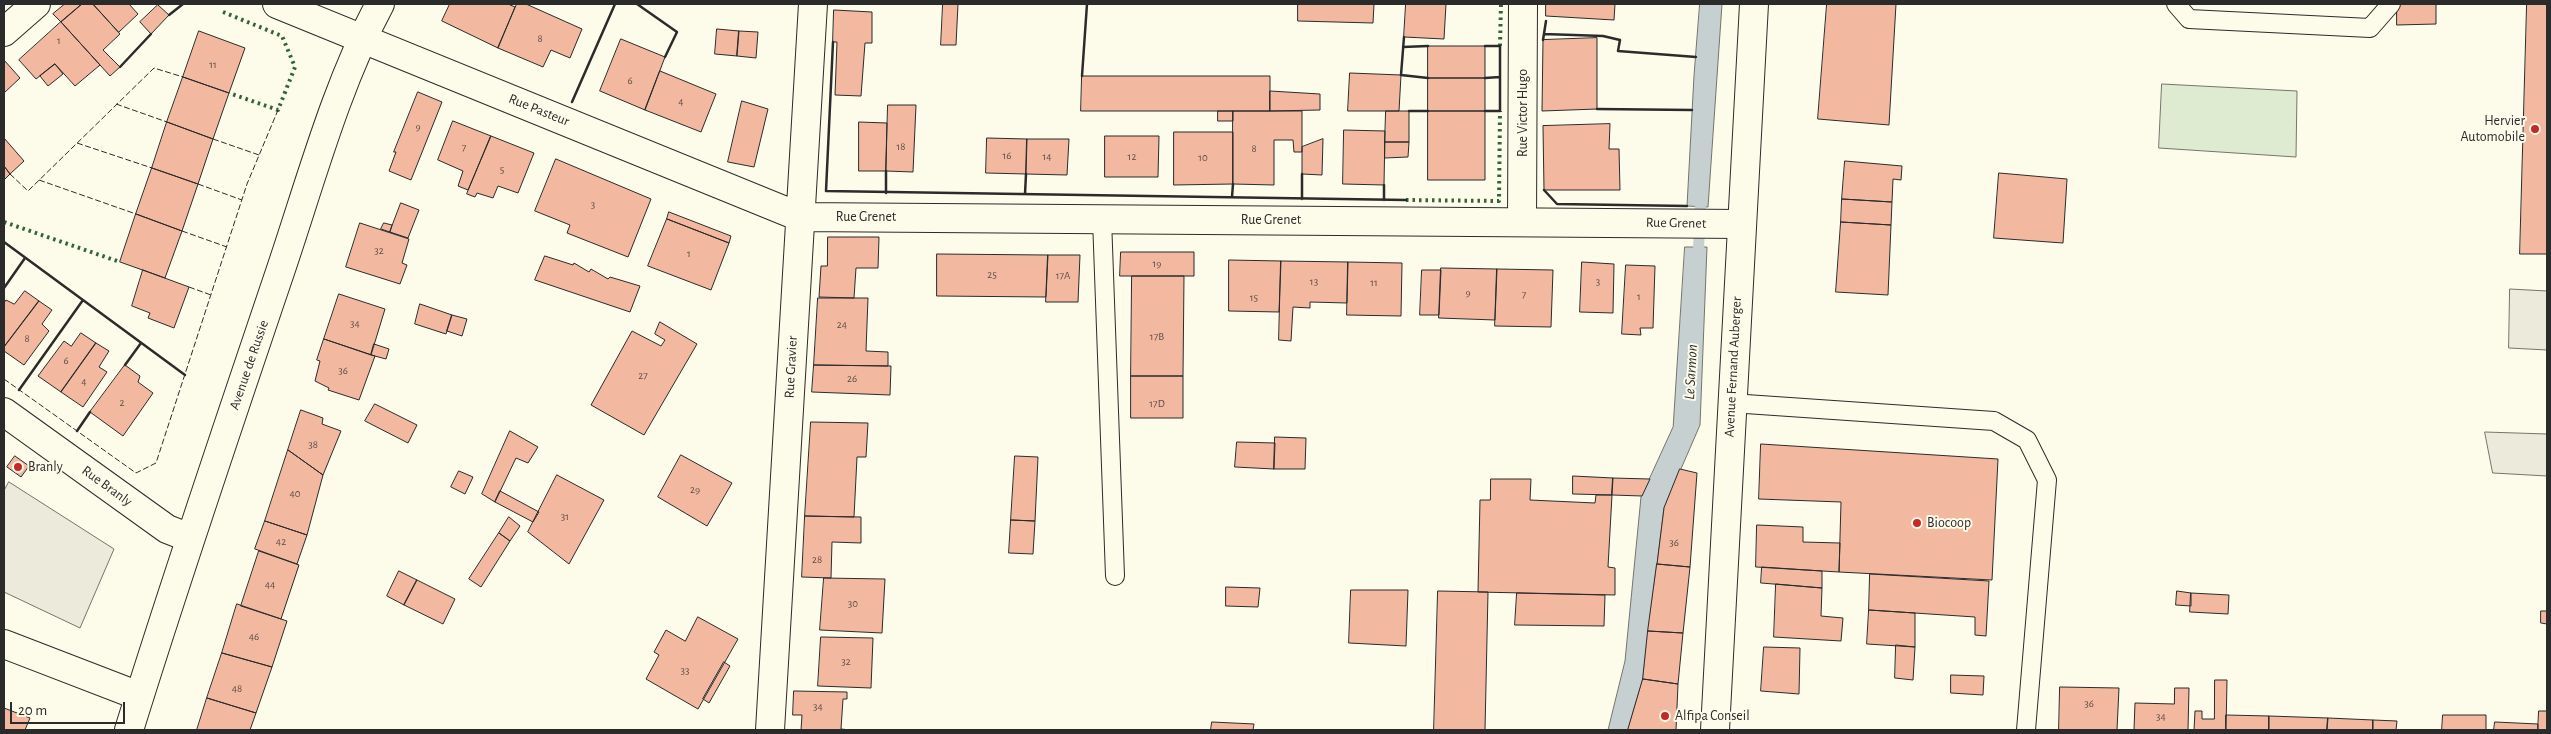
<!DOCTYPE html>
<style>
body{margin:0}
#map{position:relative;width:2551px;height:734px;overflow:hidden;background:#fdfbea;font-family:"Alegreya Sans",sans-serif}
canvas{display:block}
.frame{position:absolute;inset:0;border:5px solid #2b2b2b;pointer-events:none}
.scale{position:absolute;left:10px;top:702px;width:115px;height:22px;box-sizing:border-box;border:2px solid #2b2b2b;border-top:0;padding-left:6px;font-size:15px;line-height:18px;white-space:nowrap;color:#2b2b2b;-webkit-text-stroke:4px #fdfbea;paint-order:stroke}
</style>
<div id="map">
<canvas width="2551" height="734"></canvas>
<div class="frame"></div>
<div class="scale">20 m</div>
</div>
<script>
const ctx = document.querySelector('canvas').getContext('2d');
ctx.lineJoin = 'round';
function fill(path, color) {
  ctx.fillStyle = color;
  ctx.fill(path, 'evenodd');
}
function trace(path, color, width, dash) {
  ctx.strokeStyle = color;
  ctx.lineWidth = width;
  ctx.lineCap = dash ? 'butt' : 'round';
  ctx.setLineDash(dash || []);
  ctx.stroke(path);
}
function label(font, color, halo, rows, align = 'center') {
  ctx.font = font + ' "Alegreya Sans",sans-serif';
  ctx.lineWidth = 4;
  ctx.setLineDash([]);
  ctx.textBaseline = 'middle';
  ctx.strokeStyle = halo;
  ctx.fillStyle = color;
  for (const [text, x, y, turn = 0] of rows) {
    ctx.save();
    ctx.translate(x, y);
    ctx.rotate((+turn || 0) * Math.PI / 180);
    ctx.textAlign = isNaN(turn) ? turn : align;
    if (halo) ctx.strokeText(text, 0, 0);
    ctx.fillText(text, 0, 0);
    ctx.restore();
  }
}
const green = new Path2D(`
 M2162,84L2297,91L2296,157L2159,148Z`);
fill(green, '#deebd1');
trace(green, '#74746e', 1);
const parking = new Path2D(`
 M2510,289L2547,291V350L2509,348Z
 M2485,432L2547,434V476L2493,473Z
 M9,482L114,549L80,628L4,592V491Z`);
fill(parking, '#eceadb');
trace(parking, '#74746e', 1);
const water = new Path2D(`
 M1700,4H1722L1708,207L1687,206L1694,76Z
 M1685,247H1707L1700,425L1664,508L1643,679L1628,730H1608L1625,661L1641,497L1673,427Z`);
fill(water, '#c7d0d0');
trace(water, '#74746e', 1);
trace(new Path2D(`
 M1698,261L1701,192`), '#c7d0d0', 11);
const building = new Path2D(`
 M65,4H82L61,22L53,14Z
 M82,4H93L120,34L103,50L120,67L110,76L61,22Z
 M93,4H129L138,14L119,32Z
 M450,4H508L515,7L498,48L442,21Z
 M517,4H526L582,29L570,58L551,50L543,67L498,48Z
 M943,4H958L956,45H941Z
 M1298,4H1374L1373,23L1298,21Z
 M1406,4H1446L1444,39L1404,37Z
 M1546,4H1615L1614,20L1546,16Z
 M1827,4H1896L1889,125L1818,119Z
 M2397,4H2436V24L2397,25Z
 M2527,4H2547V254H2520Z
 M158,5L169,15L151,34L140,22Z
 M834,10L872,12V43H865L861,96L835,95L837,42H833Z
 M61,22L100,65L75,86L55,64L36,79L19,60Z
 M717,29L739,31L737,56L715,54Z
 M199,31L245,48L229,93L183,77Z
 M739,31L758,32L756,58L737,56Z
 M1597,38V109L1542,111L1543,40Z
 M621,39L665,57L645,110L600,91Z
 M1428,46H1485V78H1428Z
 M4,60L20,78L4,93Z
 M55,64L63,74L48,86L40,76Z
 M660,71L716,94L701,132L645,110Z
 M1350,73L1401,75L1399,111H1348Z
 M1082,76H1270V111H1081Z
 M183,77L229,93L213,139L167,122Z
 M1428,78H1485V111H1428Z
 M1270,91L1320,94V110L1270,111Z
 M418,92L442,102L411,180L389,171L396,152H394Z
 M742,101L768,109L754,167L728,162Z
 M888,105H916L913,172L886,171Z
 M1218,111H1233V121H1218Z
 M1233,111H1302V152H1294L1293,140H1274V185L1233,184Z
 M1386,111H1409V142H1385Z
 M1428,111H1485V180H1428Z
 M453,121L491,136L468,190L458,186L463,171L438,160Z
 M167,122L213,139L198,184L152,168Z
 M859,122L887,123L886,171H859Z
 M1610,124L1609,149H1619L1620,190H1544L1543,126Z
 M1344,130L1385,131L1384,185L1343,184Z
 M1174,132H1233V184L1174,185Z
 M491,136L534,153L518,193L498,186L493,198L477,193L475,197L467,194Z
 M1105,136H1159L1158,177H1105Z
 M4,138L24,161L10,174L4,166Z
 M987,138L1027,139L1026,174L986,173Z
 M1027,139H1069L1067,175L1026,174Z
 M1323,139L1322,175L1302,174V147Z
 M1385,142H1409L1408,157L1385,158Z
 M556,159L651,199L628,257L567,233L570,225L535,211Z
 M1845,161L1902,166L1901,180L1893,179L1892,202L1842,199Z
 M4,166L10,174L4,180Z
 M152,168L198,184L182,231L136,214Z
 M1999,173L2067,179L2063,243L1994,238Z
 M1842,199L1892,202L1891,225L1841,222Z
 M401,203L419,210L408,238L390,232Z
 M669,212L731,236L729,243L667,219Z
 M136,214L182,231L165,278L120,262Z
 M667,219L729,243L711,290L648,266Z
 M1841,222L1891,225L1888,295L1836,292Z
 M360,223L409,239L402,263L407,265L400,284L346,267Z
 M384,223L392,225L390,232L381,229Z
 M828,237H879L878,268H856L854,298L819,297L821,266H827Z
 M1121,252H1194V276H1120Z
 M937,254L1048,255L1046,297L937,296Z
 M1048,255H1080L1078,302H1046Z
 M545,256L573,265L574,263L589,272L591,269L608,279L610,277L640,286L630,312L535,280Z
 M1229,260L1281,261L1279,312L1229,311Z
 M1281,261L1348,262L1347,303L1310,302V308L1293,307L1291,341L1279,340Z
 M1348,262L1402,263L1401,316L1347,315Z
 M1582,262L1614,264L1613,313L1580,312Z
 M1626,265L1655,266L1653,328H1640L1641,335L1622,334Z
 M1441,268L1497,269L1495,320L1439,318Z
 M1497,269L1553,270L1551,327L1495,326Z
 M143,270L189,287L174,328L148,318L150,313L132,306Z
 M1422,270H1441L1439,315H1420Z
 M1132,276H1184L1183,376H1131Z
 M25,291L39,301L4,347V303L6,300L14,304Z
 M339,294L385,309L371,355L324,339Z
 M818,298H868L866,351L888,352V366L814,365Z
 M39,301L52,310L42,324L49,331L24,365L4,351V347Z
 M420,304L452,315L446,334L415,324Z
 M452,315L467,319L462,336L447,331Z
 M660,322L697,344L644,435L591,405L632,331L661,346L665,340L655,334Z
 M81,333L96,343L61,392L38,376L64,341L71,346Z
 M324,339L375,356L359,400L328,390L329,388L315,381L320,361L317,360Z
 M96,343L109,351L99,367L107,372L83,407L61,392Z
 M374,344L389,349L386,359L371,355Z
 M125,365L140,376L138,382L153,393L123,436L90,412Z
 M814,365L891,366L890,395L812,392Z
 M1131,376H1183V418H1131Z
 M375,404L417,425L408,443L365,421Z
 M301,410L323,418L322,424L341,431L323,475L288,450Z
 M811,422L868,423L866,457H857L854,517L805,516Z
 M510,431L538,447L528,463L516,458L495,502L482,494Z
 M1275,437L1306,438L1305,469H1274Z
 M1237,442L1275,443L1274,469L1235,467Z
 M1761,444L1998,459L1992,580L1839,572L1841,502L1759,499Z
 M288,450L323,475L307,535L265,521Z
 M681,455L732,483L707,526L658,497Z
 M15,456L29,466L21,477L7,467Z
 M1015,456L1038,457L1035,521L1011,520Z
 M1680,469L1697,473L1690,567L1657,564L1664,508Z
 M459,471L473,477L465,494L451,487Z
 M557,475L604,500L569,564L528,532Z
 M1573,476L1613,478L1612,495L1573,494Z
 M1613,478L1650,479L1642,496L1612,495Z
 M1491,479H1531L1530,500L1595,503L1596,495H1612L1608,567L1615,568V595L1478,592L1480,500H1490Z
 M500,491L539,512L533,522L495,502Z
 M805,516L861,517V543L832,542L831,578L802,577Z
 M509,517L520,526L510,541L499,533Z
 M1011,520L1035,521L1033,554L1009,553Z
 M265,521L307,535L297,564L255,549Z
 M1757,525L1803,527V542L1840,543L1839,572L1756,567Z
 M499,533L510,541L481,587L469,579Z
 M259,551L299,565L281,619L241,606Z
 M1657,564L1690,567L1683,633L1648,631Z
 M1762,567L1822,571V588L1761,583Z
 M399,571L417,580L404,605L387,596Z
 M1870,574L1989,581L1986,636L1975,635V617L1869,610Z
 M824,578L885,579L882,633L820,630Z
 M417,580L455,599L443,624L404,605Z
 M1776,584L1822,588L1821,616L1843,618L1841,641L1774,637Z
 M1226,587L1260,588L1258,607L1226,606Z
 M1351,590H1408L1406,646L1349,643Z
 M1438,591L1488,592L1485,730H1434Z
 M2177,591L2191,593V606L2176,605Z
 M1517,593L1605,595L1604,626L1515,625Z
 M2191,593L2229,595L2228,614L2190,612Z
 M237,604L287,621L272,667L222,653Z
 M1869,610L1915,613V647L1867,644Z
 M2541,611H2547V624L2541,623Z
 M698,617L738,639L698,709L646,679L659,655L654,652L666,630L685,641Z
 M1648,631L1683,633L1678,684L1643,679Z
 M821,637L873,638L871,688L818,686Z
 M1896,645L1915,647L1913,680L1895,678Z
 M1764,647L1800,648L1799,694L1761,691Z
 M222,653L272,667L256,713L207,698Z
 M724,662L730,666L709,703L703,699Z
 M1951,675L1984,676L1983,695L1951,693Z
 M1643,679L1678,684L1676,730H1628Z
 M2215,680H2227L2226,730H2194L2195,711H2202V719H2214Z
 M2060,687L2119,688L2117,730H2059Z
 M2175,688H2189L2188,730H2134L2135,703L2174,704Z
 M794,691L847,692V699H843L841,729L850,730H801L802,715H793Z
 M207,698L256,713L250,730H197Z
 M4,708L30,718L25,730H4Z
 M2539,711H2547V730H2538Z
 M2226,715L2269,716V730H2226Z
 M2443,715H2486V730H2442Z
 M2269,716L2328,718L2327,730H2269Z
 M2328,718L2373,720V730H2327Z
 M2373,720L2397,721L2396,730H2373Z
 M1212,722L1254,724L1253,730H1211Z
 M2495,722L2538,724V730H2494Z`);
fill(building, '#f2b8a0');
trace(building, '#2b2b2b', 1);
const lane = new Path2D(`
 M2176,4L2189,19L2370,28L2391,4
 M1102,219L1115,576
 M1731,403L1994,421L2027,440L2047,480L2026,730`);
const street = new Path2D(`
 M277,4L800,217L1741,224
 M4,32L36,4
 M1522,221L1523,4
 M4,412L167,529L190,538
 M4,644L139,696
 M770,730L813,4`);
const secondary = new Path2D(`
 M129,730C176,578 228,426 279,275C310,184 335,88 380,4`);
const primary = new Path2D(`
 M1715,730L1754,4`);
trace(lane, '#2b2b2b', 20);
trace(street, '#2b2b2b', 30);
trace(secondary, '#2b2b2b', 30);
trace(primary, '#2b2b2b', 30);
trace(lane, '#fdfbea', 18);
trace(street, '#fdfbea', 28);
trace(secondary, '#fdfbea', 28);
trace(primary, '#fdfbea', 28);
trace(new Path2D(`
 M223,12L282,36L295,67L278,110L229,93
 M1500,46L1501,4
 M1406,200L1499,201L1500,111
 M4,222L120,262`), '#34623c', 4, [2.5, 4]);
trace(new Path2D(`
 M116,104L167,122
 M213,139L259,155
 M77,143L152,168
 M10,174L28,191L154,68L183,77
 M39,180L136,214
 M198,184L242,200
 M182,231L227,247
 M189,287L211,295
 M4,379L136,473L156,463L247,184L278,110`), '#2b2b2b', 1, [6, 2.5]);
trace(new Path2D(`
 M637,4L677,32L665,57
 M169,15L183,4
 M1544,34L1603,36L1620,40L1618,51L1696,57
 M1404,37L1401,75L1428,78
 M1543,40L1546,21
 M833,42L826,191L1406,200
 M1403,47L1428,46
 M120,67L151,34
 M1082,76L1087,4
 M1485,78L1500,77
 M572,102L615,4
 M1597,109L1692,110
 M1409,111H1428
 M1485,111H1500V46H1485
 M1544,190L1557,204L1687,206
 M886,193V171
 M1025,194L1026,174
 M1232,197L1233,184
 M1302,199V174
 M1384,200V185
 M4,242L185,375
 M4,288L25,258
 M125,365L141,343
 M19,390L83,300
 M77,431L90,412`), '#2b2b2b', 2.5);
for (const [x, y, r, color] of [
 [2535,129,5,"#c62828"],
 [18,467,5,"#c62828"],
 [1917,523,5,"#c62828"],
 [1665,716,5,"#c62828"]
]) {
  const dot = new Path2D();
  dot.arc(x, y, r, 0, 2 * Math.PI);
  ctx.fillStyle = color;
  ctx.fill(dot);
  trace(dot, '#fdfbea', 2);
}
label('11px', '#5d4e48', null, [
 ["8",540,39],
 ["1",59,41],
 ["11",213,65],
 ["6",630,81],
 ["4",681,102],
 ["9",418,127],
 ["18",901,147],
 ["7",464,148],
 ["8",1254,149],
 ["16",1007,156],
 ["14",1047,157],
 ["12",1132,157],
 ["10",1203,158],
 ["5",502,170],
 ["3",593,205],
 ["32",379,251],
 ["1",689,254],
 ["19",1157,264],
 ["25",992,275],
 ["17A",1063,276],
 ["13",1314,282],
 ["3",1598,282],
 ["11",1374,283],
 ["9",1468,293],
 ["7",1524,295],
 ["1",1639,297],
 ["15",1254,298],
 ["34",355,324],
 ["24",842,325],
 ["17B",1157,337],
 ["8",27,339],
 ["6",66,361],
 ["36",343,371],
 ["27",643,376],
 ["26",852,379],
 ["4",84,382],
 ["2",122,403],
 ["17D",1157,404],
 ["38",313,445],
 ["29",695,490],
 ["40",295,494],
 ["31",565,517],
 ["42",281,542],
 ["36",1674,543],
 ["28",817,560],
 ["44",270,585],
 ["30",853,604],
 ["46",254,637],
 ["32",846,662],
 ["33",685,671],
 ["48",237,689],
 ["36",2089,704],
 ["34",818,707],
 ["34",2161,717]
]);
label('14px', '#2b2b2b', '#fdfbea', [
 ["Rue Pasteur",539,110,22],
 ["Rue Victor Hugo",1523,113,-90],
 ["Rue Grenet",866,217],
 ["Rue Grenet",1271,220],
 ["Rue Grenet",1676,223,1],
 ["Avenue de Russie",249,365,-71],
 ["Rue Gravier",791,367,-87],
 ["Avenue Fernand Auberger",1733,367,-87],
 ["Rue Branly",107,486,36]
]);
label('14px', '#2b2b2b', '#fdfbea', [
 ["Hervier",2525,121,"right"],
 ["Automobile",2525,137,"right"],
 ["Branly",28,467],
 ["Biocoop",1927,523],
 ["Alfipa Conseil",1675,716]
], 'left');
label('italic 15px', '#2b2b2b', '#fdfbea', [
 ["Le Sarmon",1691,372,-87]
]);
</script>
